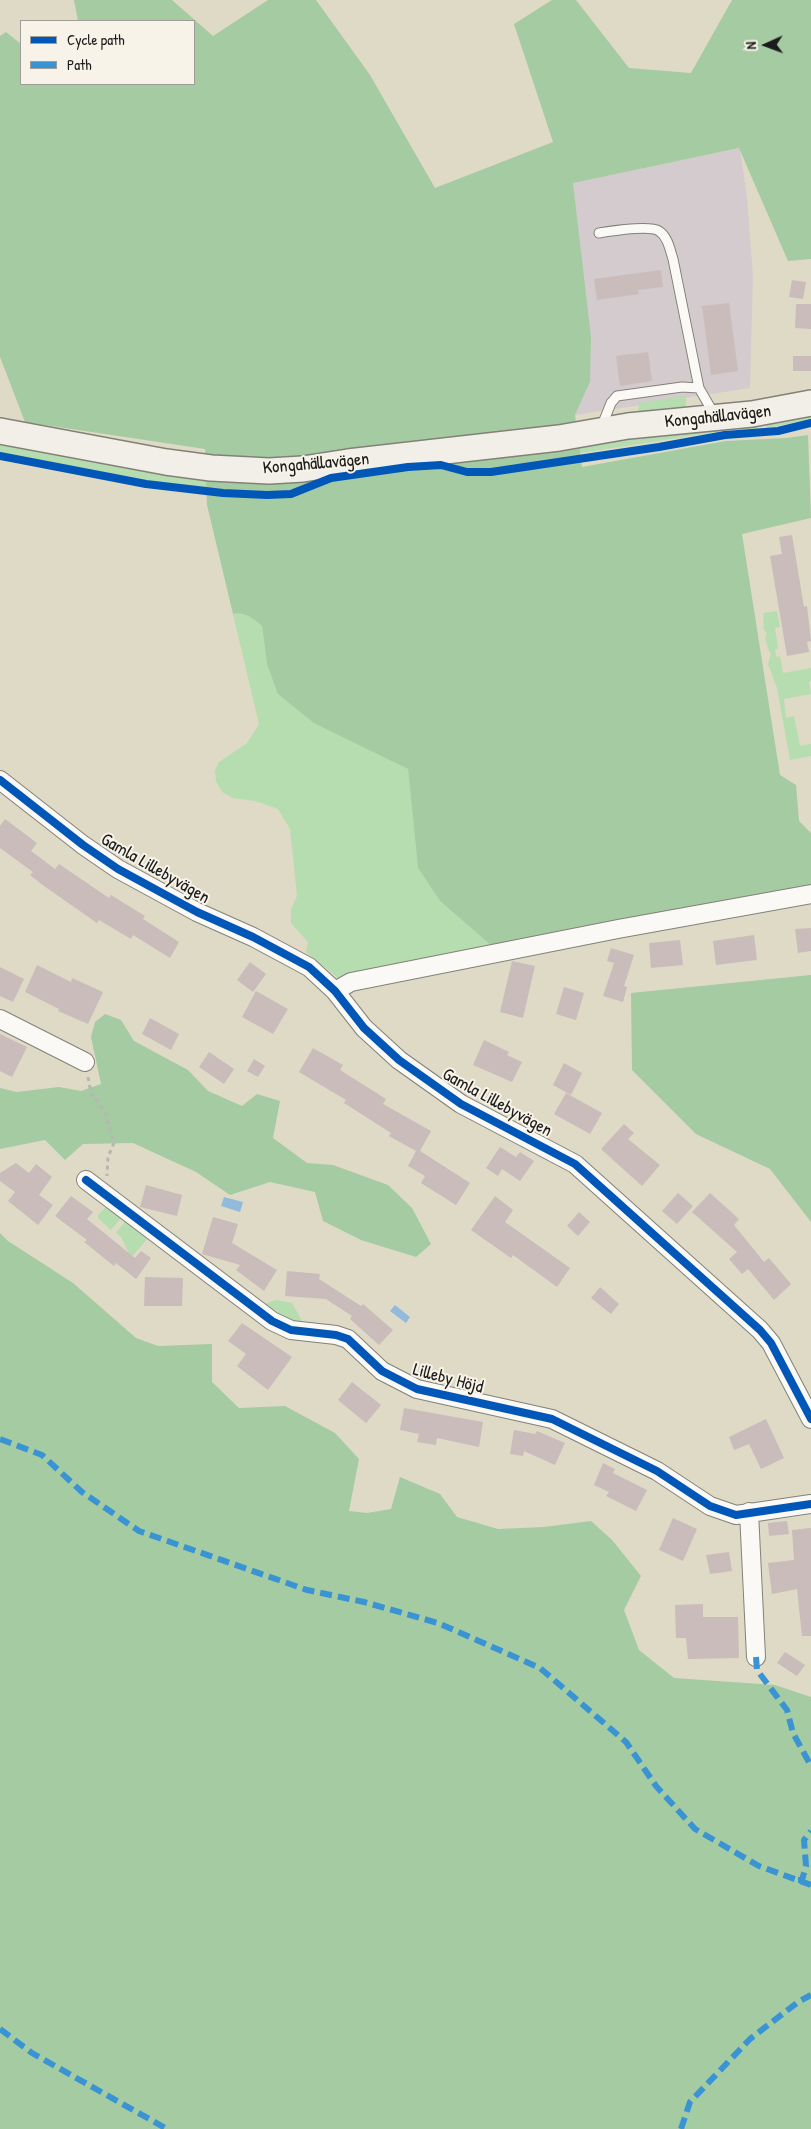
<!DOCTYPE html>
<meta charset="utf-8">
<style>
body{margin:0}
#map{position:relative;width:811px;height:2129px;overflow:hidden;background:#dedac6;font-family:"Patrick Hand",sans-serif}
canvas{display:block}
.legend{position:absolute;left:20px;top:20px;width:175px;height:65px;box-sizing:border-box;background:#f7f3e8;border:1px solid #9f9d96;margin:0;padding:6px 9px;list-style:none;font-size:15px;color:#1c1c1c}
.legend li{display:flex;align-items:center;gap:10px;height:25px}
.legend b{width:25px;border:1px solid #9f9d96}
.north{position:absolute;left:741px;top:20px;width:50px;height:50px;-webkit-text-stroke:4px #f7f3e8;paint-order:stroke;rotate:268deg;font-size:14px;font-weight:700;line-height:20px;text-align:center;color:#1c1c1c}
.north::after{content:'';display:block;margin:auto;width:18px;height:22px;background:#1c1c1c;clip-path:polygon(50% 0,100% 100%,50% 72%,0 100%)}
</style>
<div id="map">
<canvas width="811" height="2129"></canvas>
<ul class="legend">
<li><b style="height:6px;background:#0057b8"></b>Cycle path</li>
<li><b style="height:6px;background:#3a94d4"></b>Path</li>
</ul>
<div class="north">N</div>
</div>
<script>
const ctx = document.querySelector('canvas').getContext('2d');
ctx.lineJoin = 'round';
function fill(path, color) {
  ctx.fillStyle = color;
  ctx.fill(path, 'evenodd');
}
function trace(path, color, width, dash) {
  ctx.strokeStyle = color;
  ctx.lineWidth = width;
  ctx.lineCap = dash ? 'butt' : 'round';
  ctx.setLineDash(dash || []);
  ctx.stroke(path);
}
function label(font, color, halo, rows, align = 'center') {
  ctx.font = font + ' "Patrick Hand",sans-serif';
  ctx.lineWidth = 4;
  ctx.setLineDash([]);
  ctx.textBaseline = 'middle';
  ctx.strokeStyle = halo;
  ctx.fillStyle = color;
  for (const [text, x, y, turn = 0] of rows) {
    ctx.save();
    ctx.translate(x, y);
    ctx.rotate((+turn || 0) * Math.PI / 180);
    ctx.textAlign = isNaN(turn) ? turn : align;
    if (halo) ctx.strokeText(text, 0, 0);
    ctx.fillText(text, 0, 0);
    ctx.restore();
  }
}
fill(new Path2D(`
 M740,148L747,198L753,276L750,388L575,415L590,382L573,182Z`), '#d4cbce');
fill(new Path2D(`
 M683,396H686V408L638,414L639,403Z
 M811,414V419L767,428V423Z
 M757,423V430H728L562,456L441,459Z
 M0,440L202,476L217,490L164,484L0,452Z
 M777,611L780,627L775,628L778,649L775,650L776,657L780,656L783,673L811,668V681L809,682L811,694L784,699L786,718L794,716L800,746L811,744V756L790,760L777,688L768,664L771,653L769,651L765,638L767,633L764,630L763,615L764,613Z
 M239,612L253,618L262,626L267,664L345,737L408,769L418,868L440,901L494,948L338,978L306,952L308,942L291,923V909L297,896L290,829L278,809L255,801L233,798L222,792L216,781L215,771L219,762L247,743L259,724L233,614Z
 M106,1207L121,1218L111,1230L98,1218V1215Z
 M125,1221L147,1239L131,1258L121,1237L116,1233Z
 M276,1300L292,1303L301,1319V1327L278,1318V1311L272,1309L270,1312L264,1304Z`), '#b5ddaf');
fill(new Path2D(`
 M74,0H172L213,36L268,0H316L370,75L435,188L553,142L514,24L552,0H576L629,68L691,73L732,0H811V259L788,261L739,148L573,183L591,337L590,382L575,415L582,467L726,441L786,438L808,435L811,518L742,534L780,775L796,785L799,821L811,833V889L494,948L440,901L418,868L408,769L314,723L278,694L267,664L262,626C254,619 244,611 233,614L207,505L205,449L25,422L0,357V36L6,32L21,44V84H194V21H78Z
 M811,975V1222L770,1169L696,1134L632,1070L631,993Z
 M105,1014L121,1020L134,1041L188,1070L208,1091L242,1106L257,1094L280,1101L273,1138L307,1163L333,1165L388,1185L412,1208L431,1244L416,1257L361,1240L323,1221L315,1192L270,1182L230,1195L196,1172L133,1143L83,1144L65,1160L45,1140L0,1149V1088L17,1092L59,1087L81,1091L101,1084L91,1037L95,1022Z
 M0,1233L8,1241L73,1283L136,1338L158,1346L212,1344V1382L239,1408L285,1406L335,1433L359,1459L349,1511L367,1513L391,1509L400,1477L440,1494L457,1517L498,1529L544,1527L591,1521L612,1540L641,1576L624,1610L639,1650L674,1678L775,1685L811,1697V2129H0Z`), '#a5cba2');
fill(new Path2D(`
 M224,1197L243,1202L240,1212L221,1206Z
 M395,1305L410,1317L406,1323L390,1311Z`), '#92bada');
fill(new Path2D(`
 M661,270L663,287L638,290L639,294L597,300L594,279Z
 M792,280L806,282L803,299L789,297Z
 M729,303L738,371L711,375L702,306Z
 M796,304H811V329L795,328Z
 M648,352L652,381L620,386L616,356Z
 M793,356H811V371H793Z
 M792,535L804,607L807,606L811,641L807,642L809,652L787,656L770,556L782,554L779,537Z
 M5,819L37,843L31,851L55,869L59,864L109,898L111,895L145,916L143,919L179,942L170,958L133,935L131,939L99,920L97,923L44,886L30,875L33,872L0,848V826Z
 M811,928V951L798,953L795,929Z
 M754,935L757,960L716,965L713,941Z
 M680,940L683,965L651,968L649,943Z
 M611,948L634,955L624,986L627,987L623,1002L603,996L614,963L607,961Z
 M512,961L535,966L523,1018L500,1012Z
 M250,962L266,974L253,992L237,980Z
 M37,965L71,982L72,978L103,992L88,1024L58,1011L59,1009L25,992Z
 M0,967L24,979L13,1002L0,996Z
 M564,987L584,993L576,1020L556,1014Z
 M256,991L288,1009L273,1034L242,1017Z
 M150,1018L179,1034L171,1050L142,1034Z
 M0,1034L27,1047L12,1077L0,1071Z
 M484,1040L509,1052L507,1055L522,1062L512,1082L473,1065Z
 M313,1048L343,1065L340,1070L386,1099L383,1104L431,1131L420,1151L470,1183L456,1205L421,1183L425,1176L408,1166L416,1151L389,1136L391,1133L344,1103L346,1100L299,1072Z
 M209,1052L234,1069L224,1084L199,1067Z
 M254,1059L265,1066L258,1077L247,1071Z
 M564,1063L582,1073L571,1095L553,1085Z
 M566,1093L602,1113L590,1134L554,1114Z
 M624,1124L634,1133L628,1139L660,1165L642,1186L601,1149Z
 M500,1147L516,1157L520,1152L534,1161L520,1181L502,1169L498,1176L486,1168Z
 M16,1163L29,1173L36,1164L52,1177L39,1195L53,1205L38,1225L8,1201L15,1192L0,1181V1173Z
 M146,1185L182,1195L177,1216L140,1207Z
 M678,1193L693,1206L677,1224L662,1211Z
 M710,1193L739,1219L734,1225L764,1262L769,1258L791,1284L774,1300L748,1269L742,1274L729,1259L737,1252L692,1212Z
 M71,1196L93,1212L87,1219L135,1258L141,1251L151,1258L136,1279L116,1263L114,1266L84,1242L87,1240L55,1216Z
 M495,1196L513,1210L505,1222L570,1268L557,1287L513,1255L511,1258L471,1230Z
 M579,1212L590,1222L578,1236L567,1226Z
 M213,1217L238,1224L232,1243L277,1270L264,1291L236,1270L240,1265L202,1254Z
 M287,1271L320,1274L319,1279L361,1306L363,1304L393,1330L379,1345L350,1319L352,1316L326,1299L285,1296Z
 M145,1277L183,1278L182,1306H144Z
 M600,1287L619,1304L611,1314L591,1298Z
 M242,1323L292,1357L268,1390L237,1366L246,1354L228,1341Z
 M352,1382L381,1405L366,1423L338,1400Z
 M404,1408L483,1422L479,1447L437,1438L436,1445L417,1442L419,1434L400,1430Z
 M766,1419L784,1458L761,1469L749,1444L734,1450L729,1437Z
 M514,1430L535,1434L537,1431L565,1443L555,1465L524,1451L523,1456L510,1454Z
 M603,1463L615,1469L613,1473L647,1490L636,1511L606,1496L609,1492L594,1485Z
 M673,1518L697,1529L683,1561L659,1550Z
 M787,1521L789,1534L769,1536L768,1523Z
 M811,1528V1636H802L797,1589L772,1594L768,1563L794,1560L792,1530Z
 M729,1552L732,1571L710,1574L706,1555Z
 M703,1604V1617H738L739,1658L688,1659L686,1638H676L675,1605Z
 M785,1652L805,1665L797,1676L777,1663Z`), '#cabcba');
const lane = new Path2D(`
 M599,233C612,231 649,225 659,231C668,237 670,250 673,259L699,388
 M601,428L611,403L617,396L682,387L699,388L714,414`);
const street = new Path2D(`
 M0,780L83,845L118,869L197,912L253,937L309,967L335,991L364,1028L399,1060L461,1104L575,1164L760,1330L771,1343L811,1419
 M335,991L351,982L618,929L811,894
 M0,1019L85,1062
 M86,1180L272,1321L291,1330L336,1335L348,1339L382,1371L417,1389L552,1419L657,1471L710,1506L736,1515L811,1504
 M749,1512L756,1657`);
const secondary = new Path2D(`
 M0,431L166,462L211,468L269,471L303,469L348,462L559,438L628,426L752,414L811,403`);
trace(lane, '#838177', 11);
trace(street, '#838177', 20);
trace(secondary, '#838177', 28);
trace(new Path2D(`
 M88,1077L91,1093L105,1112L114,1143L108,1157L107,1176`), '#b7b6b2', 3, [4, 4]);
trace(lane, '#faf9f6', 9);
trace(street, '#faf9f6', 18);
trace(secondary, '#f2efe8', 25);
trace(new Path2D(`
 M0,1439L42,1455L82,1492L139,1531L307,1590L364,1602L438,1623L540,1668L626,1742L656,1786L695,1829L759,1866L811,1885
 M756,1657L757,1670L787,1710L793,1733L811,1766
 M798,1880H802L806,1866L804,1840L811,1831
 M0,2029L32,2053L167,2129
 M681,2129L690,2102L750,2039L798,2002L811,1995`), '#3a94d4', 6, [12, 6]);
trace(new Path2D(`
 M0,456L146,484L223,493L267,495L291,494L331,478L408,467L441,465L467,472H491L659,447L725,435L778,431L811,423
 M0,780L83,845L118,869L197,912L253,937L309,967L335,991L364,1028L399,1060L461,1104L575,1164L760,1330L771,1343L811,1419
 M86,1180L272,1321L291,1330L336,1335L348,1339L382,1371L417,1389L552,1419L657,1471L710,1506L736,1515L811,1504`), '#0057b8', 8);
label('18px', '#1c1c1c', '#f7f3e8', [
 ["Kongahällavägen",718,417,-6],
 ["Kongahällavägen",316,464,-5],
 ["Gamla Lillebyvägen",155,869,30],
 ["Gamla Lillebyvägen",497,1103,29],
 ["Lilleby Höjd",448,1379,15]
]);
</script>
